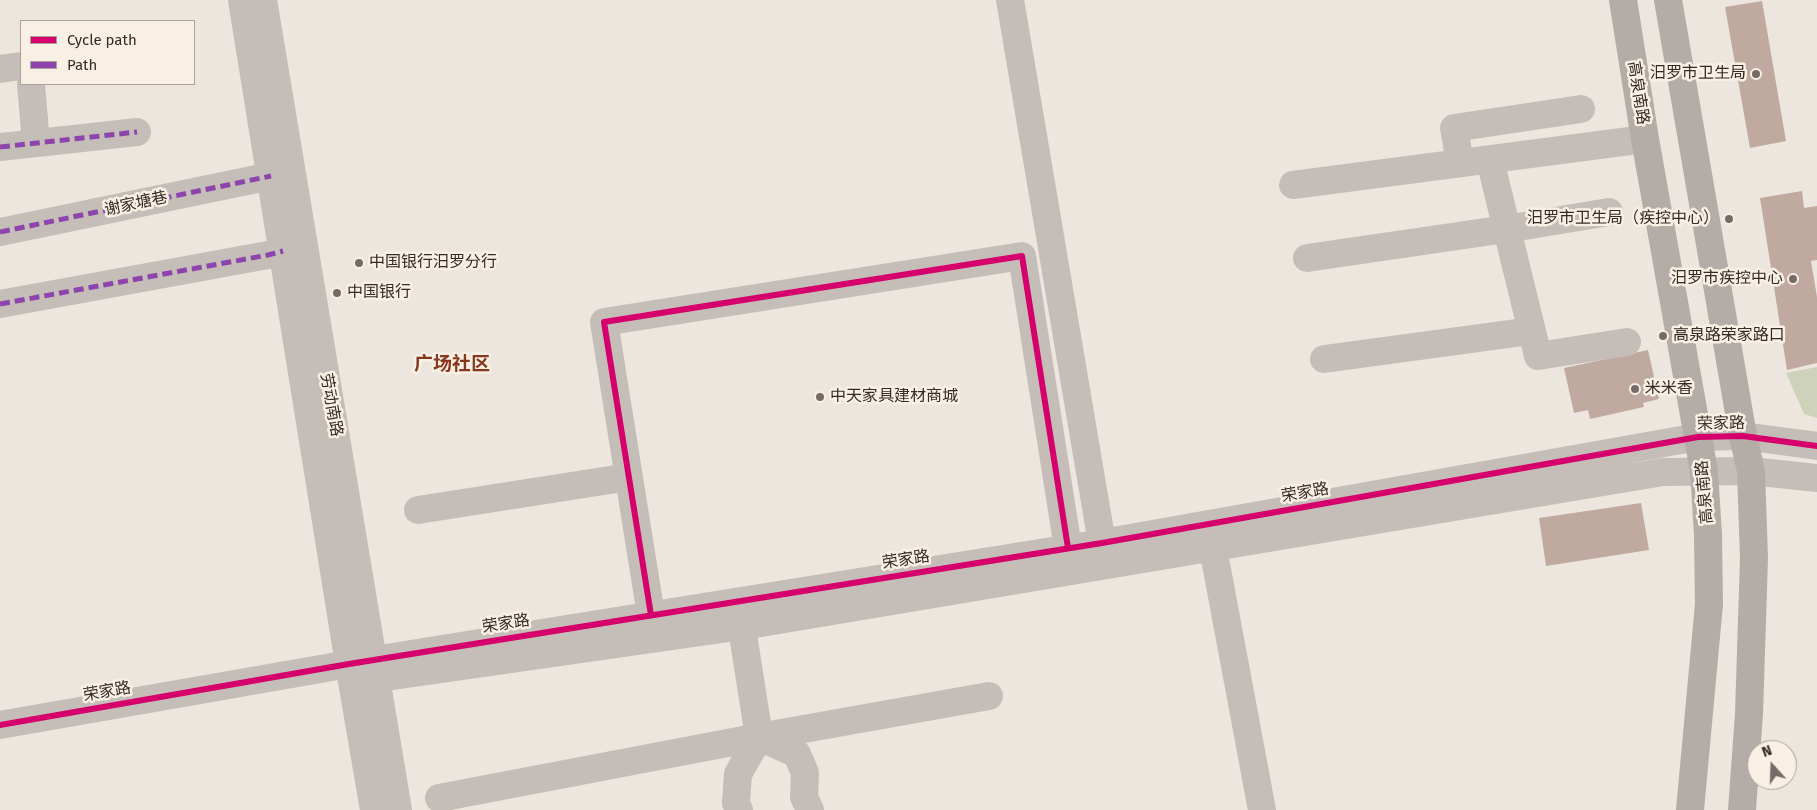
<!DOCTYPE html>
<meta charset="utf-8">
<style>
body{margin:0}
#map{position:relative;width:1817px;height:810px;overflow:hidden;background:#ece6df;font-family:"Fira Sans",sans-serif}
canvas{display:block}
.legend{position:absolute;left:20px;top:20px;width:175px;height:65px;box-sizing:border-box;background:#f9f0e5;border:1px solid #aba199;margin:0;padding:6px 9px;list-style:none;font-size:15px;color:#352b26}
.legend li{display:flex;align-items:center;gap:10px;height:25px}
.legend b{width:25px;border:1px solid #aba199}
.north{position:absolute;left:1747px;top:740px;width:50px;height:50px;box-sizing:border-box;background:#f9f0e5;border:1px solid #aba199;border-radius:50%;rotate:340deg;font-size:14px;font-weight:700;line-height:20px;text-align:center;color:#352b26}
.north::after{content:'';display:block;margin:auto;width:18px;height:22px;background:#756c67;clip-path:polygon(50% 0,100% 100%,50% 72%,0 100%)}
</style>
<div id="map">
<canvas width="1817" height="810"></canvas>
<ul class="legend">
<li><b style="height:6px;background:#d6006c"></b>Cycle path</li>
<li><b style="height:6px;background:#8e44ad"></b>Path</li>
</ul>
<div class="north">N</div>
</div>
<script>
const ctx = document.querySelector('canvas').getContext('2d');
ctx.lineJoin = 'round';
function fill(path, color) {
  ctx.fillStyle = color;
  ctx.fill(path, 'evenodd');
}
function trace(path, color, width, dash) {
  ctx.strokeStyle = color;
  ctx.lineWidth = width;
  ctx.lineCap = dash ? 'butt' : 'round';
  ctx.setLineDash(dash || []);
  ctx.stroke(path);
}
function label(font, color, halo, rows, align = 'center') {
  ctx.font = font + ' "Fira Sans","Noto Sans SC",sans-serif';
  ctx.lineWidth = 5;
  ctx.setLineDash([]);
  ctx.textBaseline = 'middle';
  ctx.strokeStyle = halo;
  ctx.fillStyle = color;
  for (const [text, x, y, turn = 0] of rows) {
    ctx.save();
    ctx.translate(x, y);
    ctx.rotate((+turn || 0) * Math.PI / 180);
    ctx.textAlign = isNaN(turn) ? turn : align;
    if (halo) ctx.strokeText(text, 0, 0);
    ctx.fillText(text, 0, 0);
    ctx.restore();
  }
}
fill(new Path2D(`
 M1817,367V418L1804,414L1786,373Z`), '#cdd2b8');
fill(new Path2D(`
 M1762,1L1786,141L1750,148L1725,7Z
 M1802,191L1804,208L1817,206V260L1811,261L1817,297V363L1787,370L1760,198Z
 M1648,350L1659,399L1643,403L1644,407L1590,419L1588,410L1574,413L1564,368Z
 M1641,503L1649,550L1546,566L1539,518Z`), '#c0aaa0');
trace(new Path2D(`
 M242,0L349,664L374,810
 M263,0L398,810
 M1010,0L1102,543
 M0,69L21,66
 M31,84L36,143
 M0,147L137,132
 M1490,160L1538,356L1627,342
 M1460,163L1454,128L1581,109
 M1293,185L1645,139
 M0,232L271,176
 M1307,258L1506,229L1609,212
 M0,304L268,255L283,251
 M1324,359L1531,331
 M418,510L629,477
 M1213,548L1262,810
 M651,615L604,322L1022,256L1068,548
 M365,680L743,626L1663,472L1751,471L1817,478
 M0,725L349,664L1102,543L1698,437L1743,436L1817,446
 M759,737L797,754L805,773L804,797L810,810
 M439,798L759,737L989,696
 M739,810L736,803L738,774L759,737L739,609`), '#c5beb8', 28);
trace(new Path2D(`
 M1623,0L1645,139L1704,471L1708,535L1709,604L1690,810
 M1668,0L1743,436L1751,471L1754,558L1749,714L1742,810`), '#b4aca7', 28);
trace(new Path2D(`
 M0,147L137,132
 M0,232L271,176
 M0,304L268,255L283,251`), '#8e44ad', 5, [10, 5]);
trace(new Path2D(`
 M651,615L604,322L1022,256L1068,548
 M0,725L349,664L1102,543L1698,437L1743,436L1817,446`), '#d6006c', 6);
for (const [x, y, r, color] of [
 [1756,74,5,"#756c67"],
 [1729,219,5,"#756c67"],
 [359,263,5,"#756c67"],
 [1793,279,5,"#756c67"],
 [337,293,5,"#756c67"],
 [1663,336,5,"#756c67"],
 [1635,389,5,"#756c67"],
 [820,397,5,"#756c67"]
]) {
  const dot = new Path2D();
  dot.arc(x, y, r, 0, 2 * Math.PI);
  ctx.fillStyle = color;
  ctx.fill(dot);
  trace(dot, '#f9f0e5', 2);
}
label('16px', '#352b26', '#f9f0e5', [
 ["汨罗市卫生局",1746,74,"right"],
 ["汨罗市卫生局（疾控中心）",1719,219,"right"],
 ["中国银行汨罗分行",369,263],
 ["汨罗市疾控中心",1783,279,"right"],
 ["中国银行",347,293],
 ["高泉路荣家路口",1673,336],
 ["米米香",1645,389],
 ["中天家具建材商城",830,397]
], 'left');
label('16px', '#352b26', '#f9f0e5', [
 ["高泉南路",1638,93,81],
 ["谢家塘巷",136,204,-12],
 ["劳动南路",331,405,80],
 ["荣家路",1721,424,-1],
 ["高泉南路",1705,492,-95],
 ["荣家路",1305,493,-10],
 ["荣家路",906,560,-9],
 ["荣家路",506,624,-9],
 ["荣家路",107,692,-10]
]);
label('bold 19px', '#85381e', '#f9f0e5', [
 ["广场社区",452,365]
]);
</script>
